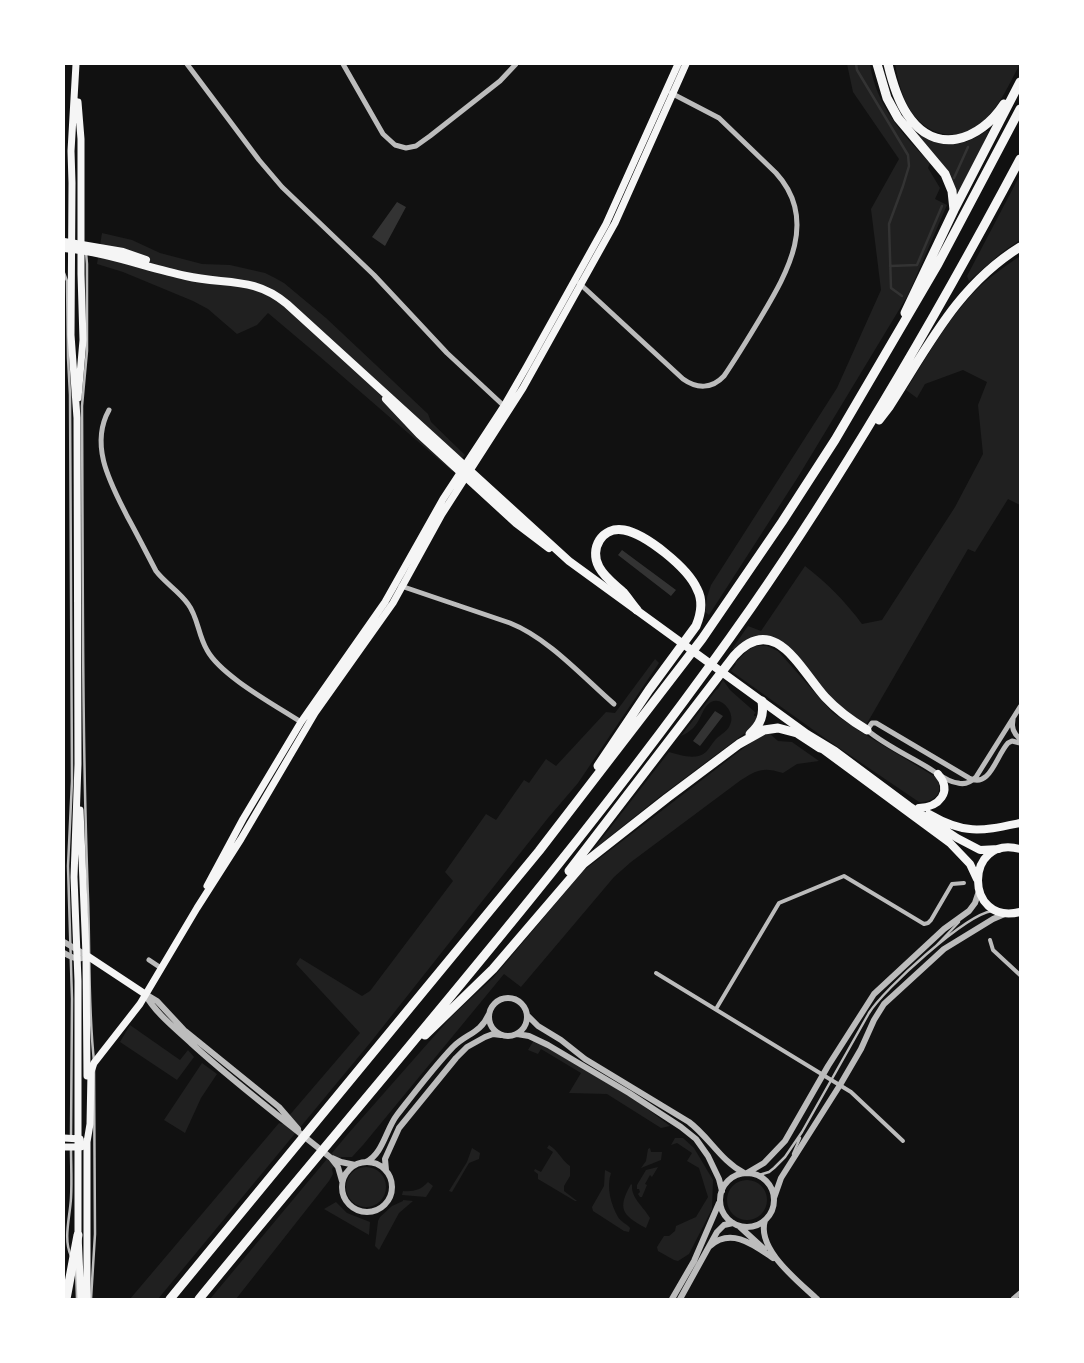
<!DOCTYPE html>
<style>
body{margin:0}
#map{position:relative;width:1084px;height:1363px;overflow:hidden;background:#111;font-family:Ubuntu,sans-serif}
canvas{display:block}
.frame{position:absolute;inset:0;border:65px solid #fff;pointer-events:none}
</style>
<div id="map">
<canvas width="1084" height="1363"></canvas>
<div class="frame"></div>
</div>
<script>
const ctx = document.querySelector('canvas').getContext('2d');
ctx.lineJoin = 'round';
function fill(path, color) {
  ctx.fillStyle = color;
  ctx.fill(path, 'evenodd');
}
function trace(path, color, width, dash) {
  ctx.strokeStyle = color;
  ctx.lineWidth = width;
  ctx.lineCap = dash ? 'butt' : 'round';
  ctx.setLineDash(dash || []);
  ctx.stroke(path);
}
fill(new Path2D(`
 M847,64H870C876,105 902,134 930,163L928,168L940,188L935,199L947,205L908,295L798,477L709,615L705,612L707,597L711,585L837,388L881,290L871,209L899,159L853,92Z
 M895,64H1020C1008,86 998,111 977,126C968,133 955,136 944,134C911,128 900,93 895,64Z
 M914,131C939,149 961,149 986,131H989L960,193H957C949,168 931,150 914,131Z
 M1020,175V240L1001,253L969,281L967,276Z
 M102,233L132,240L160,253L202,264L230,265L265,273L275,278L284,283L326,318L428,414L431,422L465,455L452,471L319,356L268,313L257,325L237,334L208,309L193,301L123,272L97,264Z
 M1020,256V505L1008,499L975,552L968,549L866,725C853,716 839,708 829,696C804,668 776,608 735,649H732L748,626L761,631L805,566C827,583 845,601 862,624L882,620L955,507L983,454L978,405L987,382L963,370L925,384L917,398L906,390C925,360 943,327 967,300C981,283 1001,269 1020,256Z
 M756,646H767L778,651L833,713L861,732L937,778C944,794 934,802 919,802L826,739L731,671L736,664L735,663L748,650Z
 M655,659L659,663L578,783L548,818L370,1043L158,1299H130L279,1123L282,1124L360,1033L296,964L300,958L362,996L370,991L453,881L445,872L486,814L496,820L524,780L529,783L546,759L556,766L606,712L615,713Z
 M723,680L730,690L756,713L754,714V716H759L749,730L658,798L593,850L669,752C680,755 696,761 706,752C710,748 712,743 716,739C721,734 729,731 731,722C734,712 722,696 711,702C699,709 703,727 681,736L716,690L718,689Z
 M769,733L778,741L792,742L819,761L797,764L783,773C764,767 758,769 741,780L631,862L614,877L521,987L504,974L363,1145L352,1157H341L332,1169L333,1174L329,1181L236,1299H210L347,1135L451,1017L493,978L583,871L754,740Z
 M130,1025L180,1060L188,1050L194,1057L177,1080L120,1042Z
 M534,1040L633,1098L670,1126L661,1128L607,1094L569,1093L581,1073L541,1049L538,1054L528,1050Z
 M202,1063L217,1074L201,1098L185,1133L164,1120Z
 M675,1138H683L694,1148L713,1180L712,1209L689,1254L678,1261L674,1260L658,1251L657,1247L664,1236H669L675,1231L676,1226L696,1217L708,1197L699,1168L687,1161L692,1153L677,1143L671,1145Z
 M549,1145C559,1151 561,1160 570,1166V1176L564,1186V1191L577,1201H575L538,1179V1174L534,1171L535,1169L541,1172L553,1152L547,1148Z
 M472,1148L480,1153L479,1159L469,1163L452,1192L449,1191L467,1162Z
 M650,1148L651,1152H662L661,1160L641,1168L646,1161L648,1149Z
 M658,1167L652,1177L650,1175L645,1184L647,1185L642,1197H640L638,1194L640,1192L639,1189H637V1185L646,1170Z
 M346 1187a20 20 0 1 1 40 0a20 20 0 1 1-40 0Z
 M605,1170L611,1173C606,1187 611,1205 618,1217C621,1222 627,1224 630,1228L629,1232L624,1231L593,1211L592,1207L604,1186Z
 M727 1200a20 20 0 1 1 40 0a20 20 0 1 1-40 0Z
 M428,1182L433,1186L426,1197L402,1195L403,1191C413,1192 421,1190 428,1182Z
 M631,1184L632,1185C631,1198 643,1206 650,1218L646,1228C622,1215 617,1209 631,1184Z
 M403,1200L413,1201L399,1213L379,1250L375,1246L378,1221L380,1217L392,1206L403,1201Z
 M336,1202L347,1213L370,1222L369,1235L324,1209Z`), '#202020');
fill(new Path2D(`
 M397,202L406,207L385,246L372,237Z
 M622,550L676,590L671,596L618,555Z
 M715,711L723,716L700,746L693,741Z`), '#333');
trace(new Path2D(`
 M856,64L857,70L908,155L909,166L903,186L889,224L891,288L902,296
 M954,178L968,147
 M890,266L917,265L942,206`), '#333', 2.5);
trace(new Path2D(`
 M86,252L87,264V351L82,406C83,570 82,734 88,898C90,952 88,1007 94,1061
 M64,273L67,281L68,358L70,395L72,781L68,866L72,999L71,1137
 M935,947L959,922
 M793,1154L800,1138
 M759,1175L769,1172L774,1168L785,1157L802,1132L869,1013C884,989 965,915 992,911
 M71,1256C63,1239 70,1217 71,1198C72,1182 71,1165 71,1148
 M76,1268L77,1299
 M91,1299L95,1234L94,1068`), '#bcbcbc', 2.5);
trace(new Path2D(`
 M990,940L993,950L1020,975
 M656,973L851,1092L903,1141
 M716,1009L779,903L844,876L924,924L928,923L931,920L952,884L964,883`), '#bcbcbc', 4);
trace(new Path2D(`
 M187,64L259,160L282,187L374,275L447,353L504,406
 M343,64L383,134L395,145L406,148L416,146L430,136L500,81L516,64
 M579,283L683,379C697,389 712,389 724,376C737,357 749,337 761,317C787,273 819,220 776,173L719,118L671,93
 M109,410C89,446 111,484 127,516C137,534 146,552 156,571C165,583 179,591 188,604C198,617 198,635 207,650C221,676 275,705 301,722
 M401,586L510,623C548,638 583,677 614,704
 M1020,707L976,777C971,782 965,785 958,783C947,782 937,773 927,767C907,755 885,745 867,730L872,723H876L969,778C990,789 996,756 1008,743L1012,741L1020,743
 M1013,720C1011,728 1014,734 1020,739
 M149,960L161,968
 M1013,1299L1020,1293`), '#bcbcbc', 5);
trace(new Path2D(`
 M64,942L86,955C80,962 71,957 64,953
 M145,994C156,1014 176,1029 192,1044C236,1084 284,1120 331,1158L338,1167L342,1181
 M147,995L157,1001L184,1030L279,1107L298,1129
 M489 1017a19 19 0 1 1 38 0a19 19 0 1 1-38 0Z
 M527,1015L538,1026L561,1040L585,1059L689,1122C709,1137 721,1161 744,1173
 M517,1034L529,1036L548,1045L629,1093L681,1127L696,1139L708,1156L719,1179L722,1191
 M332,1158L341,1162L355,1165
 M342 1187a25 25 0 1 1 50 0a25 25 0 1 1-50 0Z
 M366,1162C383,1154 386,1129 397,1115C415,1092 433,1068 453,1047C467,1033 480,1034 489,1014
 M386,1170L385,1159L399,1128L456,1058L467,1047L485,1037L493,1034L501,1035
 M720 1200a27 27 0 1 1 54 0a27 27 0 1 1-54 0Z
 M747,1173L764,1163L785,1141L828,1066L874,994L944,929L969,911L975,903L979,891
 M774,1198L781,1178L840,1085L861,1049L874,1020L884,1004L944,949L993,919L1007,913
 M765,1220C756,1249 798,1281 817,1299
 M740,1227L764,1249
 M710,1246C731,1227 754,1245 773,1258
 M672,1299L694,1261L719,1203
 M680,1299L717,1232L724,1225L733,1223`), '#bcbcbc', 6);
trace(new Path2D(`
 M76,64L71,151L72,183L71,335L77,418L78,764L74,877L78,981V1235L81,1299
 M78,102L81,139V274L83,340L78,398
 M80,810L86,955L87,1076
 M207,886L243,819L301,722L385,602L443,499L504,406L527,366L606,224L678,64
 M86,955L145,994
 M64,1138L80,1139
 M87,1140V1299
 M64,1147H81L87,1142L90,1124L91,1072L94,1063L140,1004L197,908L241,839L315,713L393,603L442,514L523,388L615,223L686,64`), '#f5f5f5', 7);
trace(new Path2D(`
 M64,242L123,252L146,260
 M64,248C106,252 145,267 186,276C225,285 254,276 287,304L569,561L807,734L835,751L909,806L957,838L980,850L999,849
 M386,399L419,434L516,523L549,548
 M817,745L950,843L970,864L977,879
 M919,808C939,807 953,792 938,774
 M929,814C965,835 981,831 1020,823
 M1020,849C964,834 964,926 1020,912`), '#f5f5f5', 8);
trace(new Path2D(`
 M877,64L887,98L898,118L945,174L952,191L954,210
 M888,64C892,81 897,99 907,114C935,157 980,141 1004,104
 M905,313L954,210L1020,82
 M879,420L889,407C928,347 957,286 1020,247
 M750,734C761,724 764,715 762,701
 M598,766L649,690L696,626C701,614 703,600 697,589C688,568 646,534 624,530C602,526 589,549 599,567C605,578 614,584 623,592C628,598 632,604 637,610
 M569,871L734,656C774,611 800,669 825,697C837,710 852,721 867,730
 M425,1035L493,969L583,864L667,798L739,744L764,730L778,728L797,733L820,748
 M66,1299L78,1235
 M170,1299L539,851L702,639L782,522L835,440L938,264L1020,109
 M199,1299C386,1071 582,850 751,608C851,464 938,313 1020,159`), '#f5f5f5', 9);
</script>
